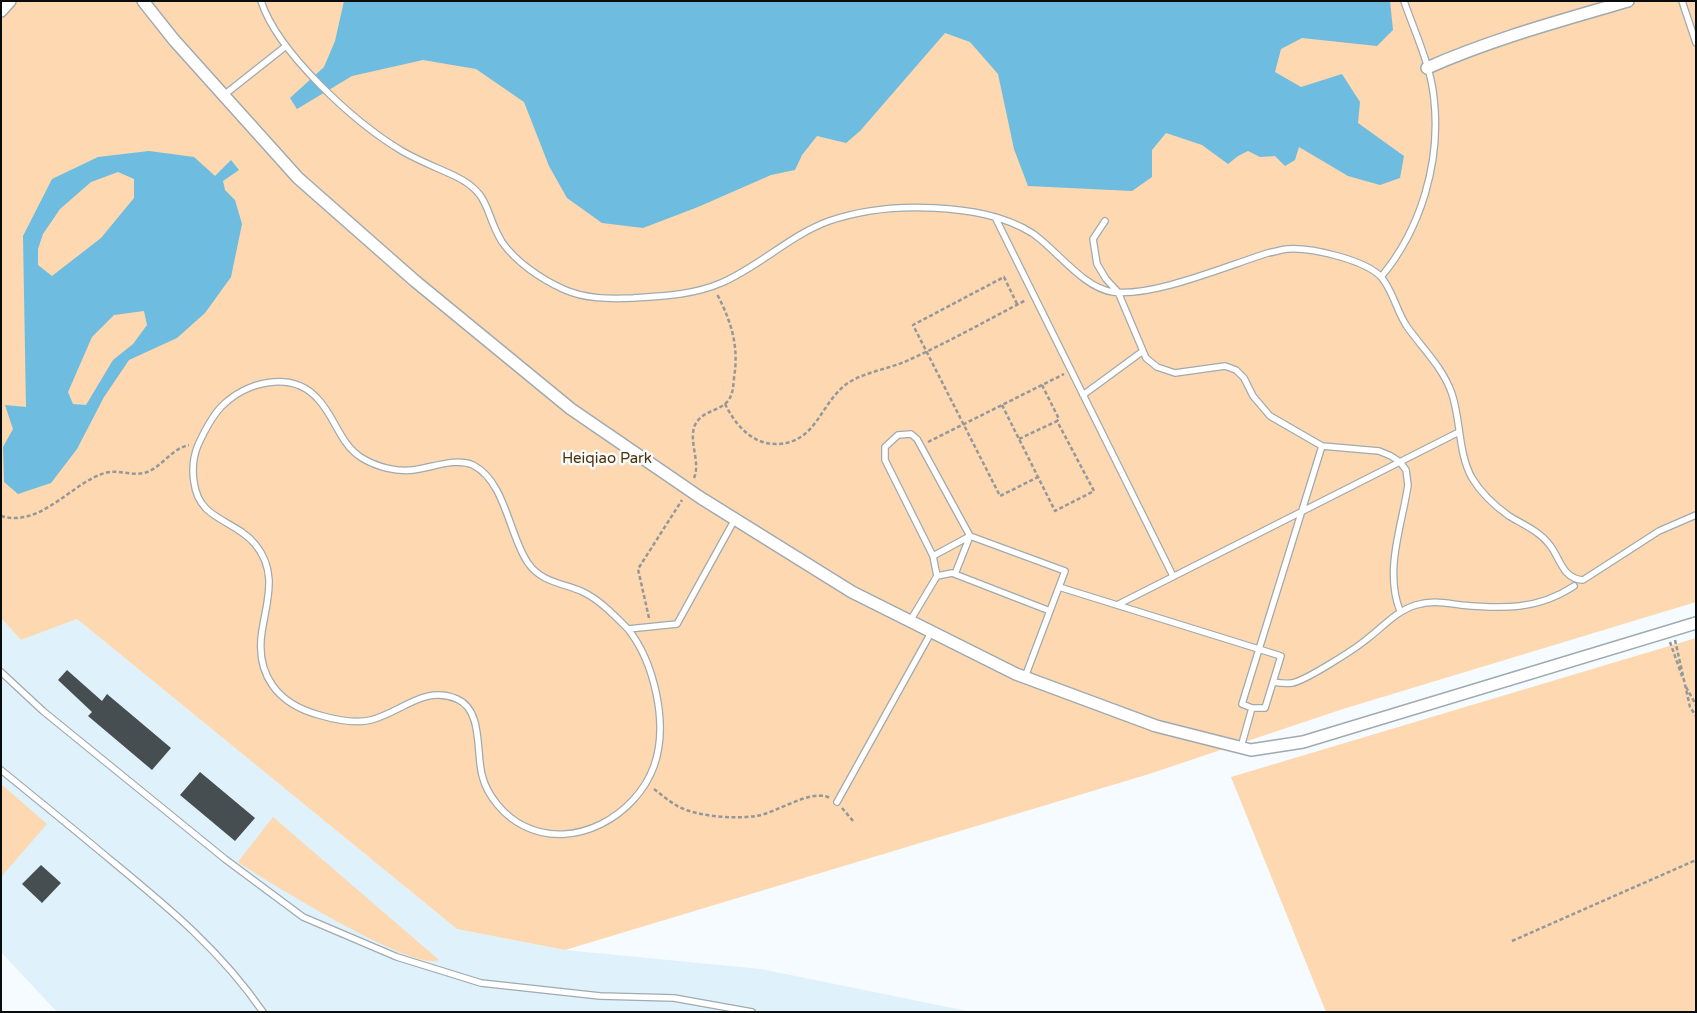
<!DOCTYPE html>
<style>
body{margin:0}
#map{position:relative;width:1697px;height:1013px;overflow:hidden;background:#f5fbfe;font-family:"Varela Round",sans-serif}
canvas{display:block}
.frame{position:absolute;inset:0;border:2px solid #090c0d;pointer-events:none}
</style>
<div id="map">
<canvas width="1697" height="1013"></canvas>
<div class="frame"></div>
</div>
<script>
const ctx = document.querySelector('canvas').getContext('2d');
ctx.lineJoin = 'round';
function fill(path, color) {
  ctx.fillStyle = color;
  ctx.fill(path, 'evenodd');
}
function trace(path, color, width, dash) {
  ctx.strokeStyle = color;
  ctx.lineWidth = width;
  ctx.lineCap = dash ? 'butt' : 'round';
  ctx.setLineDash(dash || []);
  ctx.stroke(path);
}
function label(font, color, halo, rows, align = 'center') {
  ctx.font = font + ' "Varela Round",sans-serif';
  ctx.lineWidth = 5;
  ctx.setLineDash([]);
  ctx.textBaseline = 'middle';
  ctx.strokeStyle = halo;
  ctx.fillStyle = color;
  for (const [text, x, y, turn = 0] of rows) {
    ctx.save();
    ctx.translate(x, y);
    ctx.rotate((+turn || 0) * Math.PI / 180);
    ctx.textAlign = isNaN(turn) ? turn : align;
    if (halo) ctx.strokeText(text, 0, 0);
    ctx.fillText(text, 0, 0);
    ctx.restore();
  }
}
fill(new Path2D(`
 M1,618L21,640L77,619L457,929L565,950L761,969L972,1012H57L1,952Z`), '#dff1fa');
fill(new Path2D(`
 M1,1H1696V602L1343,709L1149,774L565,950L457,929L77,619L21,640L1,618Z
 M1696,638V1012H1326L1231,777Z
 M1,784L47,824L1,877Z
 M273,817L439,960C414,973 265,880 238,862Z`), '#fdd8b0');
fill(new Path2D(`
 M344,1H1390L1393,30L1377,46L1302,38L1281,49L1275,72L1301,87L1342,74L1360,102L1358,123L1404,156L1400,178L1380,185L1348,176L1299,147L1295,160L1285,166L1275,156L1260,157L1248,151L1238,156L1228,164L1202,145L1166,133L1152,150V177L1132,191L1028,186L1014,149L998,74L970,42L945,33L860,131L846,143L817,136L802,155L795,170L771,175L698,207L643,228L602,223L567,198L549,166L524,102L476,69L423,60L352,76L297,109L290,98L324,67L335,41Z
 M149,151L194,157L215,176L231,160L239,170L223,181L225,190L235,200L242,224L231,277L205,313L177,338L129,360L104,397L77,449L51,483L18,494L4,482L3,447L13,429L5,405L26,407L23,236L52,179L98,157ZM118,172L134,179V198L101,238L52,276L38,265V249L43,234L60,209L91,182ZM144,311L147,325L133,344L113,360L86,405L73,404L68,392L92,337L114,315Z`), '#6ebcdf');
fill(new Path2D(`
 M67,670L102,701L107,694L171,748L152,770L88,716L92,712L58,680Z
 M200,772L255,818L235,841L180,795Z
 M41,865L61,883L42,903L22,884Z`), '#464e52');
const service = new Path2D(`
 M261,1C278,53 355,123 402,151C419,161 438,168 455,176C492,194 484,213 502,242C516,262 541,279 563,289C585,299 609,299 633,298C663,296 693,295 721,283C759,267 790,235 829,221C864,209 899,206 935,208C969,210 1003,215 1032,233C1056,249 1083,288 1113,292C1154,297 1226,266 1268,253C1274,252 1280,250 1287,249C1310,247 1367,260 1382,278C1394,293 1397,313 1408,328C1424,350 1443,368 1452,394C1461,421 1458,453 1472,478C1481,493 1495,506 1509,516C1522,524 1539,531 1549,544C1560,557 1562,579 1583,580L1659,531L1696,515
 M1682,1L1696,43
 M224,95L286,46
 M995,217L1173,576
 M1105,221L1093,239L1097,264L1106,279L1118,292L1146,358L1157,367L1175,373L1225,366L1236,370L1244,378L1253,396L1270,416L1322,446L1379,451L1391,456L1400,462L1406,470L1408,485C1402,526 1384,570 1400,611
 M1381,277C1421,229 1441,162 1434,99C1431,66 1415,33 1404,1
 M1083,395L1143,351
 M933,556L970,536
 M955,574L970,536
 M937,576L933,556L885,460V447L898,435L911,434L917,439L970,536L1065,571L1025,677
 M1059,587L1281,656L1265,708H1252L1241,747
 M1117,605L1459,432
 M910,621L937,576L952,573L1050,611
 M628,629C654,662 669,724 654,766C636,816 574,851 524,826C505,817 487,796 482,775C476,752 483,710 457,699C424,685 402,712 371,720C354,724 336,720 319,715C278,704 255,675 262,631C267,600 278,572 255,544C233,518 199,521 194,482C192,469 193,457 198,445C204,432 212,416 222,406C246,382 291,370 317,398C335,416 340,445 362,458C377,467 396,472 413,470C431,468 456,457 473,465C506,482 509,536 528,563C541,582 562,583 581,591C599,599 614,615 628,629L677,624L735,519
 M1,672L43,711L225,859L303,917L397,957L481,983L600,996L674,998L752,1012
 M1273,682C1279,683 1286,684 1292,683C1305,681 1355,649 1367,639C1383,627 1396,611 1416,605C1432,600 1445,603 1461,605C1502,609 1538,610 1574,586
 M1252,708L1242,704L1322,446
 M1,770C38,800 76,831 113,862C170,909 220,950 263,1012
 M837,802L932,631`);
const minor = new Path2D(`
 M143,1L174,40L298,178L415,281L571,409L701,498L852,592L1016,674L1156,726L1251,750L1303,742L1696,623
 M1,11L10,1
 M1427,68C1492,39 1560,21 1628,1`);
trace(service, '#a0aaaf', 8);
trace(minor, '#a0aaaf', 14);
trace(new Path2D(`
 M1017,304L1004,277L913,325L1000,496L1038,477
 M1042,385L1059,419L1057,421
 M725,404C735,424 751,444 776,444C817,444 820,402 848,383C866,371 891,369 911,359C950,341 988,320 1026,300
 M1002,405L1055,511L1094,491L1057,421L1019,439
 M928,442L1064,374
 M694,478C701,462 688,441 695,425C702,411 716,412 726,403C733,396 733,388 734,378C739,347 732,323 717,294
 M1,516C41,528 71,483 105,473C118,469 131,476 144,473C161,469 170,449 189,445
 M649,618L638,569L682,500
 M1675,640L1690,707L1696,716
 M1670,642L1683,679
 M1686,687L1696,705
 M654,789C662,795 670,802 679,807C700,817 734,819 756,816C777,813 811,788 830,798
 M842,808L854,822
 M1512,941L1696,860`), '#94989a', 2.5, [4, 2.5]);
trace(service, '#fff', 5.5);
trace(minor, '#fff', 11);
label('15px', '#503002', '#f5fbfe', [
 ["Heiqiao Park",607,459]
]);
</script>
